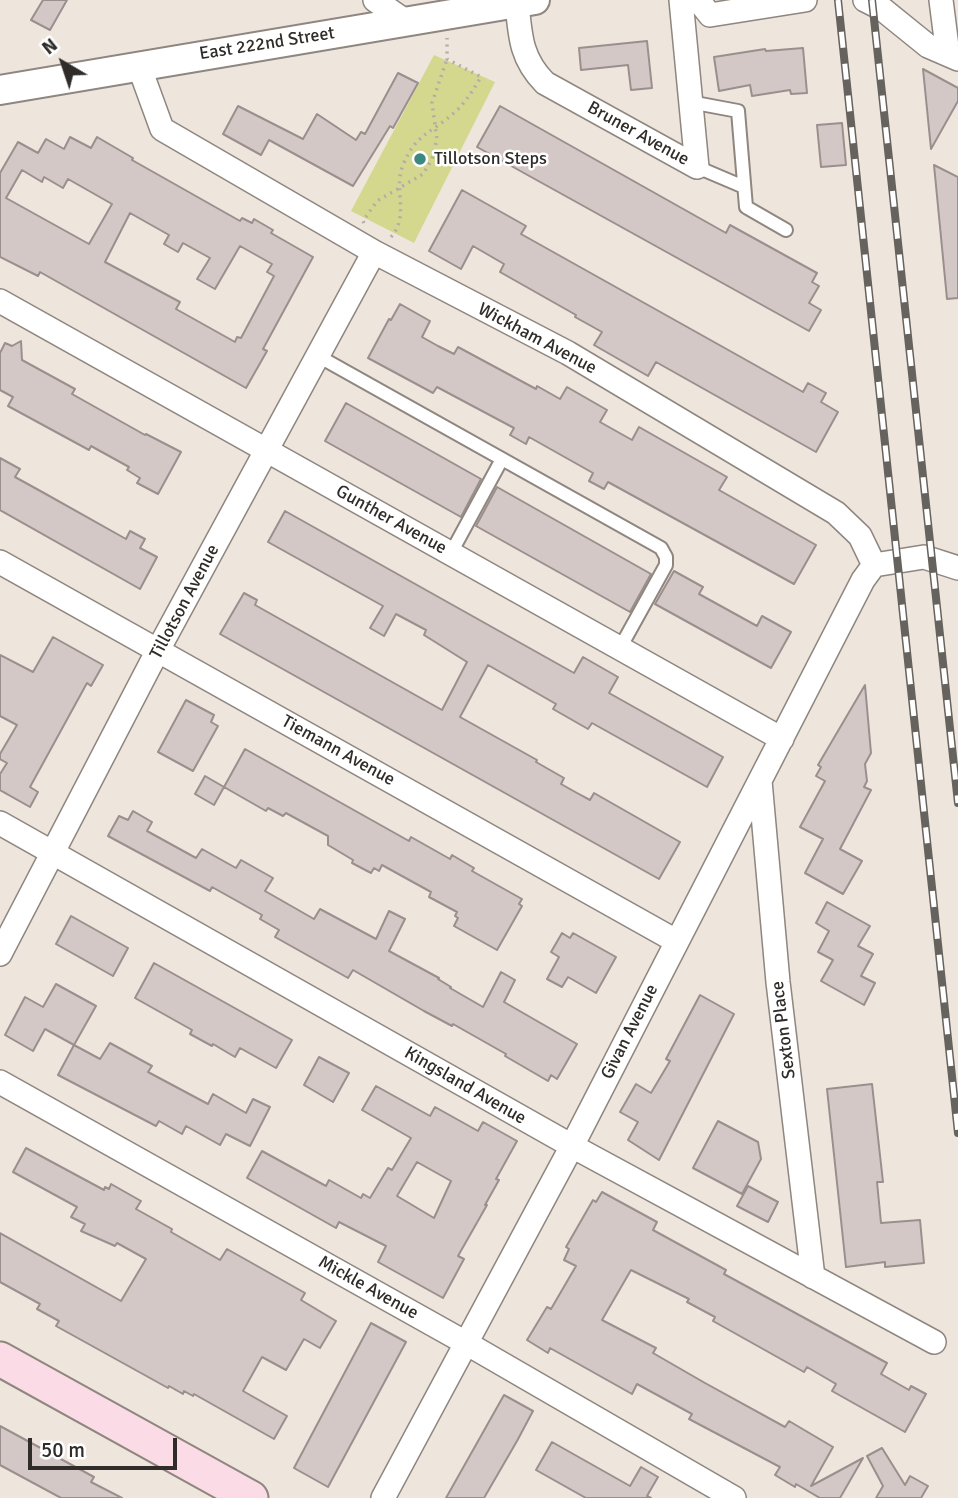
<!DOCTYPE html>
<style>
body{margin:0}
#map{position:relative;width:958px;height:1498px;overflow:hidden;background:#eee5dd;font-family:Signika,sans-serif}
canvas{display:block}
.north{position:absolute;left:28px;top:28px;width:70px;height:70px;-webkit-text-stroke:5px #fff;paint-order:stroke;rotate:321deg;font-size:19px;font-weight:700;line-height:28px;text-align:center;color:#2f2c29}
.north::after{content:'';display:block;margin:auto;width:24px;height:32px;background:#2f2c29;clip-path:polygon(50% 0,100% 100%,50% 72%,0 100%)}
.scale{position:absolute;left:28px;top:1438px;width:149px;height:32px;box-sizing:border-box;border:4px solid #2f2c29;border-top:0;padding-left:9px;font-size:21px;line-height:24px;white-space:nowrap;color:#2f2c29;-webkit-text-stroke:5px #fff;paint-order:stroke}
</style>
<div id="map">
<canvas width="958" height="1498"></canvas>
<div class="north">N</div>
<div class="scale">50 m</div>
</div>
<script>
const ctx = document.querySelector('canvas').getContext('2d');
ctx.lineJoin = 'round';
function fill(path, color) {
  ctx.fillStyle = color;
  ctx.fill(path, 'evenodd');
}
function trace(path, color, width, dash) {
  ctx.strokeStyle = color;
  ctx.lineWidth = width;
  ctx.lineCap = dash ? 'butt' : 'round';
  ctx.setLineDash(dash || []);
  ctx.stroke(path);
}
function label(font, color, halo, rows, align = 'center') {
  ctx.font = font + ' Signika,sans-serif';
  ctx.lineWidth = 5;
  ctx.setLineDash([]);
  ctx.textBaseline = 'middle';
  ctx.strokeStyle = halo;
  ctx.fillStyle = color;
  for (const [text, x, y, turn = 0] of rows) {
    ctx.save();
    ctx.translate(x, y);
    ctx.rotate((+turn || 0) * Math.PI / 180);
    ctx.textAlign = isNaN(turn) ? turn : align;
    if (halo) ctx.strokeText(text, 0, 0);
    ctx.fillText(text, 0, 0);
    ctx.restore();
  }
}
fill(new Path2D(`
 M434,55L495,82L414,243L351,211Z`), '#d4d88f');
const building = new Path2D(`
 M43,0H67L50,30L31,20Z
 M647,41L652,88L631,90L628,65L581,70L579,48Z
 M803,48L807,93L791,94L790,90L752,96L750,85L719,91L714,57L765,49L766,51Z
 M923,69L958,88V101L931,149Z
 M398,73L418,83L393,128L390,126L353,186L269,140L261,155L223,134L238,106L303,139L317,114L356,140L361,132L365,134Z
 M500,106L726,233L730,225L817,273L812,282L819,286L809,303L821,310L809,331L477,147Z
 M842,123L846,165L821,167L817,125Z
 M70,137L91,148L97,137L133,158L132,160L240,221L242,218L252,223L254,219L273,230L271,233L313,257L263,349L267,351L246,388L40,272L38,276L0,257V173L18,142L38,153L46,139L64,149ZM22,170L42,182L44,177L63,188L68,179L112,204L89,244L6,198ZM130,213L169,235L164,244L178,252L183,243L210,258L197,279L215,289L240,246L272,264L267,272L274,276L241,338L237,337L235,342L176,309L180,302L105,262Z
 M934,165L958,177V298L947,299Z
 M462,190L526,226L521,234L739,356L803,392L808,383L826,393L821,402L838,412L816,452L656,362L648,376L594,345L602,332L575,317L576,315L500,272L504,264L473,246L461,269L429,251Z
 M400,304L430,321L422,337L438,346L454,354L458,347L536,389L537,386L560,399L567,387L607,410L600,422L632,440L639,427L727,477L719,490L816,545L794,584L608,482L604,489L589,481L593,473L529,437L526,444L510,435L514,428L437,387L433,393L368,358L389,319L391,320Z
 M21,341L22,360L75,389L72,394L145,435L146,434L181,452L158,494L137,483L140,478L127,470L129,467L91,446L89,450L8,406L13,397L0,390V353L5,343L12,346Z
 M346,403L481,479L461,517L325,441Z
 M0,458L20,469L15,477L44,493L126,539L130,531L145,539L140,548L157,557L140,589L0,510Z
 M497,487L651,574L630,612L476,526Z
 M285,511L574,673L583,657L618,677L609,693L723,757L707,787L592,723L588,729L553,709L556,704L488,665L460,717L537,760L536,762L564,778L561,784L577,793L590,800L594,793L680,842L659,879L220,634L244,593L257,600L255,605L442,710L467,662L424,635L426,630L396,614L384,636L370,628L383,606L268,542Z
 M674,571L703,587L699,594L757,626L762,616L791,632L771,668L655,604Z
 M53,637L103,665L91,686L87,683L30,787L38,792L30,807L0,790V774L7,763L0,759V754L17,725L0,716V655L33,672Z
 M865,685L871,753L865,764L867,781L864,787L871,790L840,849L862,861L843,894L805,873L823,839L800,827L825,781L816,776L821,767L818,765Z
 M186,700L214,715L211,722L218,726L193,771L158,752Z
 M245,749L409,841L411,837L450,859L452,855L474,868L472,871L522,899L519,904L522,906L497,950L454,926L458,918L455,916L457,912L429,897L431,892L382,865L379,871L374,868L371,873L352,863L353,860L328,845V836L286,813L283,816L268,808L266,811L224,787Z
 M205,776L224,787L214,805L195,794Z
 M133,811L152,822L147,831L196,858L202,849L236,868L241,860L273,878L265,891L314,919L320,909L376,939L389,911L405,919L389,951L439,978L438,979L451,987L450,988L483,1007L501,972L515,980L504,1002L577,1044L557,1079L551,1075L548,1081L505,1056L506,1054L453,1024L452,1026L424,1011L353,970L348,978L275,937L279,930L260,919L262,915L212,887L210,891L108,836L119,816L128,820Z
 M827,902L870,926L858,946L873,954L861,976L875,983L864,1005L821,981L833,960L818,952L829,931L816,923Z
 M71,916L128,948L113,976L56,944Z
 M562,933L570,938L573,933L616,957L596,993L568,977L562,987L547,979L559,957L551,952Z
 M154,963L292,1040L276,1068L240,1048L235,1057L213,1044L212,1046L190,1034L192,1030L135,998Z
 M56,984L96,1006L74,1045L45,1029L33,1051L5,1035L25,997L43,1007Z
 M700,995L734,1014L659,1160L628,1140L638,1122L620,1112L636,1084L651,1093L670,1061L666,1059Z
 M110,1043L152,1066L148,1072L208,1104L213,1094L246,1113L253,1099L270,1107L250,1146L226,1134L220,1145L186,1126L182,1134L159,1121L156,1126L58,1075L74,1045L100,1059Z
 M319,1057L349,1073L333,1102L304,1085Z
 M872,1084L883,1182H877L881,1223L920,1220L924,1263L885,1267V1262L846,1267L827,1089Z
 M376,1086L430,1116L435,1107L478,1131L483,1122L517,1141L496,1179L499,1180L485,1205H487L458,1256L464,1259L443,1298L378,1262L386,1246L339,1222L336,1228L247,1178L262,1151L326,1186L329,1180L361,1198L363,1194L370,1198L388,1168L392,1170L411,1138L362,1110ZM417,1162L451,1181L434,1218L397,1196Z
 M718,1121L758,1142L761,1159L742,1194L693,1168Z
 M26,1148L104,1190L105,1187L109,1189L111,1184L141,1201L136,1209L172,1229L171,1232L220,1260L227,1249L305,1293L301,1300L336,1321L320,1348L304,1339L286,1370L262,1357L243,1391L287,1416L274,1439L194,1394L193,1396L184,1391L183,1394L169,1386L168,1388L56,1326L59,1321L37,1309L40,1304L0,1282V1233L121,1301L146,1259L117,1243L115,1246L81,1231L85,1224L71,1217L77,1207L13,1172Z
 M748,1186L778,1202L768,1222L737,1206Z
 M602,1192L657,1222L653,1230L726,1270L724,1274L887,1363L881,1374L909,1390L911,1386L926,1394L905,1432L832,1391L836,1384L807,1367L804,1372L713,1321L715,1317L687,1302L689,1299L631,1270L602,1320L656,1348L653,1353L705,1383L785,1427L789,1421L833,1447L811,1486L863,1458L840,1498H820L796,1484L795,1487L775,1475L780,1467L689,1419L692,1414L637,1384L632,1394L550,1348L548,1353L527,1340L547,1307L551,1309L576,1266L564,1260L569,1249L566,1247L593,1200L596,1202Z
 M371,1323L406,1342L328,1487L294,1468Z
 M504,1395L533,1411L517,1441L484,1498H446Z
 M0,1426L94,1477L91,1482L122,1498H61L0,1465Z
 M552,1442L630,1486L641,1467L658,1477L647,1496L651,1498H586L536,1470Z
 M882,1448L905,1485L910,1476L928,1486L921,1498H876L883,1486L867,1456Z`);
fill(building, '#d4c8c7');
trace(building, '#9b8f8e', 2);
const service = new Path2D(`
 M690,102L738,111L746,207L786,230
 M697,167L744,187
 M318,356L661,548L666,557V565L620,648
 M451,553L502,459`);
const minor = new Path2D(`
 M375,0L405,21
 M681,0L697,167
 M698,0L710,15L805,0
 M865,0L881,8L928,46L958,59
 M941,0L947,47L955,57
 M517,3C520,36 521,59 545,83L697,167
 M139,66L162,129L374,252L568,353L836,513L860,536L874,565
 M0,301L782,739
 M0,562L676,941
 M874,565L924,557L958,568
 M760,781L778,982L813,1277
 M0,823L572,1146L934,1342
 M0,954L158,650L374,252
 M0,1082L466,1343L734,1498
 M383,1498L572,1146L863,580L874,565`);
const tertiary = new Path2D(`
 M0,90L535,0`);
const secondary = new Path2D(`
 M0,1359L251,1498`);
trace(service, '#8e867f', 16);
trace(minor, '#8e867f', 26);
trace(tertiary, '#8e867f', 32);
trace(secondary, '#8e867f', 37);
trace(new Path2D(`
 M364,223L363,221L377,201L423,174L432,159L437,139L432,103L447,59
 M391,237C410,216 393,189 403,165C416,133 432,133 455,112C466,102 473,90 481,77L447,59V38`), '#b4aca6', 3.5, [2, 5]);
trace(service, '#fff', 12);
trace(minor, '#fff', 23);
trace(tertiary, '#fff', 28);
trace(secondary, '#fbdbe5', 33);
const rail = new Path2D(`
 M838,0L958,1133
 M872,0L958,803`);
trace(rail, '#66625d', 8);
trace(rail, '#fff', 5, [16]);
for (const [x, y, r, color] of [
 [420,159,7,"#3f8781"]
]) {
  const dot = new Path2D();
  dot.arc(x, y, r, 0, 2 * Math.PI);
  ctx.fillStyle = color;
  ctx.fill(dot);
  trace(dot, '#fff', 2.5);
}
label('18px', '#2f2c29', '#fff', [
 ["East 222nd Street",267,44,-9],
 ["Bruner Avenue",638,134,29],
 ["Wickham Avenue",537,339,28],
 ["Gunther Avenue",391,520,29],
 ["Tillotson Avenue",185,602,-62],
 ["Tiemann Avenue",338,751,29],
 ["Sexton Place",784,1030,-97],
 ["Givan Avenue",630,1032,-63],
 ["Kingsland Avenue",465,1086,30],
 ["Mickle Avenue",368,1288,29]
]);
label('18px', '#2f2c29', '#fff', [
 ["Tillotson Steps",434,159]
], 'left');
</script>
